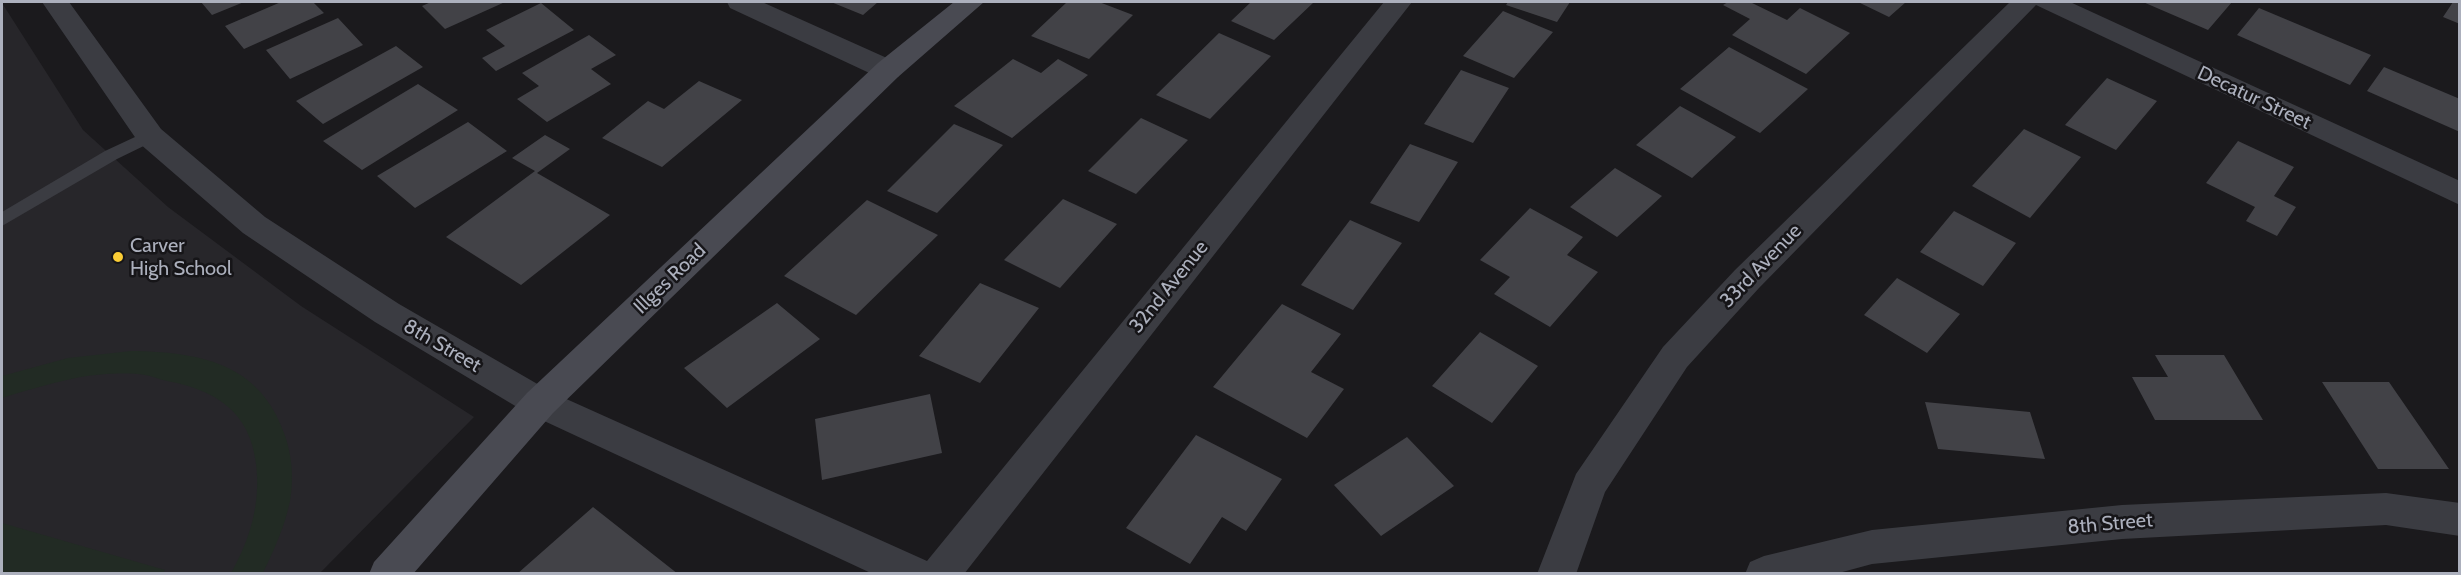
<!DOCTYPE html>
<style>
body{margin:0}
#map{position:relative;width:2461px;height:575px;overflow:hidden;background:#1b1a1d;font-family:Cabin,sans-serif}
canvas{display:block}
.frame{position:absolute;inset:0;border:3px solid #acb0bd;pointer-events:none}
</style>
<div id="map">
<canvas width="2461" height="575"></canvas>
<div class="frame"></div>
</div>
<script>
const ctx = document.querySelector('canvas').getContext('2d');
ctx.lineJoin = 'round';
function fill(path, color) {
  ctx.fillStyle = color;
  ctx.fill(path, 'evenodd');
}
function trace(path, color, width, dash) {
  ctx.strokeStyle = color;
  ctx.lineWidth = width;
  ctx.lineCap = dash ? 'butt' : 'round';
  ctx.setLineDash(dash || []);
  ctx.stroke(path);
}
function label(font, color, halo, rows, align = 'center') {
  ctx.font = font + ' Cabin,sans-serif';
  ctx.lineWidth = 5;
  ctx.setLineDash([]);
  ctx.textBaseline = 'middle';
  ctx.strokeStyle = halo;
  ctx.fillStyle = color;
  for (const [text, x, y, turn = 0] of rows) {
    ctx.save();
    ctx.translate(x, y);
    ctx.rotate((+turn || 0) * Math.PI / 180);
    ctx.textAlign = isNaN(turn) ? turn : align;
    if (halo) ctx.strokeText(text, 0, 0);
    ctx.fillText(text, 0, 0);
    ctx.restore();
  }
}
fill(new Path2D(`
 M2,3L83,130L168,207L301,306L474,417L320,573H2Z`), '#27262a');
fill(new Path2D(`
 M131,351C198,352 259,362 284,433C292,454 294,478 290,501C285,526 274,550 263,573H231C250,540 261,503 256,464C250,412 216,390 167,381C160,380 153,376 145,375C126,372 100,374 81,377C55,382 27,390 2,398V376L68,358Z
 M2,523L165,570L162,574L2,573Z`), '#222b24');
fill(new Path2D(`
 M201,2H244L212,15Z
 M281,2H313L324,13L244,49L225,26Z
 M431,2H505L445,29L422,6Z
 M831,2H878L863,15Z
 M1067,2H1099L1133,15L1089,59L1031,36Z
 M1251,2H1314L1274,40L1231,21Z
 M1508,2H1570L1557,22L1506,5Z
 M1728,2H1750L1787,20L1800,8L1850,33L1806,74L1732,35L1750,19L1723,5Z
 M1858,2H1906L1889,17Z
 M2143,2H2232L2208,30Z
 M2453,2H2460V24L2443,17Z
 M541,3L574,30L496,71L482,58L505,46L486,30Z
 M2259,8L2371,55L2350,85L2237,35Z
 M1503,11L1553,32L1514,78L1463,56Z
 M338,18L363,45L290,79L266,50Z
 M1219,33L1271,56L1210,119L1156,95Z
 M589,35L616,55L591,69L611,84L547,122L517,99L539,86L522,73Z
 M396,46L423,67L323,124L296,101Z
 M1729,47L1808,89L1760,133L1680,89Z
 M1013,59L1041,73L1058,59L1088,75L1012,138L954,106Z
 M2384,67L2460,99V132L2367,91Z
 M1461,70L1509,88L1473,143L1424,124Z
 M2107,78L2157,101L2116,150L2065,125Z
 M699,81L742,100L662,167L602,138L648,101L664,109Z
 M418,84L458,110L362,170L323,141Z
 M1680,106L1736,137L1692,178L1636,145Z
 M1141,118L1188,140L1136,194L1088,171Z
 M468,122L507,151L415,208L377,176Z
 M954,124L1003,145L937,213L887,191Z
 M2024,129L2081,157L2030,218L1972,186Z
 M545,135L570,149L537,173L610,215L521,285L446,237L535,171L512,158Z
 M2238,141L2294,167L2274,196L2296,207L2277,236L2246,221L2255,207L2206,183Z
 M1410,144L1458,162L1419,222L1370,203Z
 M1615,168L1662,196L1617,237L1570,207Z
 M1063,199L1117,224L1060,288L1004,260Z
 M867,200L938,235L856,315L784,276Z
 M1530,208L1583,237L1567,255L1598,272L1550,327L1494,294L1510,277L1480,260Z
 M1954,211L2016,243L1983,286L1920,252Z
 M1350,220L1402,243L1353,310L1301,285Z
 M1897,278L1960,314L1927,353L1864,315Z
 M980,283L1039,308L980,383L919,356Z
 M777,303L820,339L727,408L684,368Z
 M1282,304L1341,334L1311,372L1344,389L1307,438L1213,387Z
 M1480,332L1538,366L1492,423L1432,386Z
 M2155,355H2224L2263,420H2155L2132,377H2168Z
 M2322,382H2389L2449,469H2378Z
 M930,394L942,453L822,480L815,419Z
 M1925,402L2030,412L2045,459L1938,449Z
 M1196,435L1282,479L1246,531L1222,517L1190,564L1126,528Z
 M1407,437L1454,486L1381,536L1334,485Z
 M593,507L678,574H517Z`), '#424247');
fill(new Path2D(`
 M150,130L156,132L158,136L156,140L117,159L2,226V212L105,151Z`), '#3b3c42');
fill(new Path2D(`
 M42,2H69L161,129L265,217L399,304L553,393L927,561L1384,2H1412L964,574H873L527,413L375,322L243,233L139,143Z
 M727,2H762L898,63L902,70L898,77L888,79L878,77L730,8Z
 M2010,2H2070L2460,181V205L2036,5L1759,288L1687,367L1605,492L1576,574H1537L1576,474L1663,347L1735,270Z
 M2386,493L2460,503V536L2386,525L2122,539L1872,564L1835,574H1745L1750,562L1764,556L1872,530L2122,505Z`), '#3b3c42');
fill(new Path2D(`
 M954,2H984L898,77L553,413L413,574H369L374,562L527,393L878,63Z`), '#494a52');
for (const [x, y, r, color] of [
 [118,257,6,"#facc35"]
]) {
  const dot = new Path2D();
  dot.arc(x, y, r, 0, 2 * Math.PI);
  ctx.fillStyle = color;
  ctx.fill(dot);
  trace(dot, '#161518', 2);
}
label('20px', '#acb0bd', '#161518', [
 ["Decatur Street",2254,98,25],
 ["33rd Avenue",1761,266,-46],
 ["Illges Road",670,279,-44],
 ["32nd Avenue",1169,287,-51],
 ["8th Street",442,346,30],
 ["8th Street",2110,524,-5]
]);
label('20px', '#acb0bd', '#161518', [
 ["Carver",130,246],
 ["High School",130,269]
], 'left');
</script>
